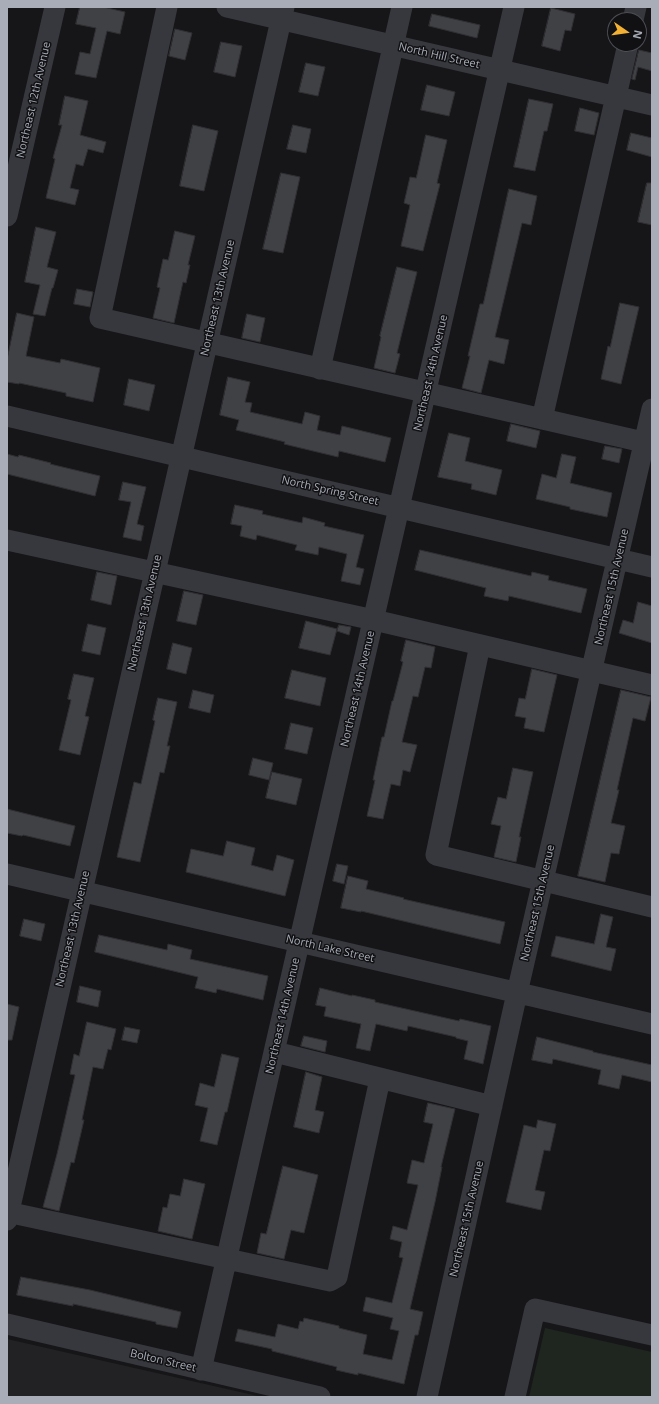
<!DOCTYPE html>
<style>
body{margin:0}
#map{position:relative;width:659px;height:1404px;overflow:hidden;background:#161618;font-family:"Open Sans",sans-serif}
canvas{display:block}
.frame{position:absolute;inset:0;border:8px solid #a8adb8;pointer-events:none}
.north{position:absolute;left:607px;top:12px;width:40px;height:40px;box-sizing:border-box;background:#111113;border:1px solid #4d4f55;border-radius:50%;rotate:103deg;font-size:11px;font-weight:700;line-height:16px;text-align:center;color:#a8adb8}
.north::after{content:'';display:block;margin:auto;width:14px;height:18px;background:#f2b134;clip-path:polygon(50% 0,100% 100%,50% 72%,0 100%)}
</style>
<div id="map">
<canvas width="659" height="1404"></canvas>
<div class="frame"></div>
<div class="north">N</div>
</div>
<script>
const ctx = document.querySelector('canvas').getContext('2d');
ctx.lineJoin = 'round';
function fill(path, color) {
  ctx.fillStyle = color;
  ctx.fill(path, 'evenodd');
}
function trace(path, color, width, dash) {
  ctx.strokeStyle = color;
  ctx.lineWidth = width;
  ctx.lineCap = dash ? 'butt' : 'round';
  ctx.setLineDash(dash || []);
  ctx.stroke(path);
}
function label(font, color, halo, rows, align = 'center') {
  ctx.font = font + ' "Open Sans",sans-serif';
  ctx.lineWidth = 3;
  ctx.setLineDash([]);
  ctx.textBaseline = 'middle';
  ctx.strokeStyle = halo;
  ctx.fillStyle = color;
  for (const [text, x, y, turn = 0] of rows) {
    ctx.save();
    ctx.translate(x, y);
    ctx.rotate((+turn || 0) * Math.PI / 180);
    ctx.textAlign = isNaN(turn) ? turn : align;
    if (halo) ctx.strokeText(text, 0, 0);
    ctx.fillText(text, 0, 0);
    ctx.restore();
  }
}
fill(new Path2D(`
 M7,1339L262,1397H7Z`), '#222225');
fill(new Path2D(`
 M545,1328L652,1352V1397H529Z`), '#1e261f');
const building = new Path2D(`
 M80,7H103L125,12L120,34L107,31L96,78L75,74L80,52L90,54L96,28L76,24Z
 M551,8L575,14L571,31L565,30L560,51L542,46Z
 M432,14L480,25L477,38L429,26Z
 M175,29L192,33L185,60L169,56Z
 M221,42L242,46L235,77L214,72Z
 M639,50L652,53V71L638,67L635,80L632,79Z
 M306,63L325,67L318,96L299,92Z
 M427,85L455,92L449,116L421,110Z
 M65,96L88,101L80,135L106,142L103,153L88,149L83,166L76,164L70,188L79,190L75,205L46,198L55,159L53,158L62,125H59Z
 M529,99L553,104L547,131H544L535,171L514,167Z
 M580,108L599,113L594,135L575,131Z
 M193,125L218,131L204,191L180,186Z
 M293,125L311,129L306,153L287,149Z
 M631,133L652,138V157L627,150Z
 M426,135L447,140L437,183L440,184L423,251L401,246L410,205L404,203L410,177L416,178Z
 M281,173L300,177L283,253L263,249Z
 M647,183H652V225L638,222Z
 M509,189L537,196L531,225L522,223L495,337L509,340L504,364L489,360L481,393L462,388L470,356H468L480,304H483Z
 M36,227L56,232L47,267L58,270L53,288H52L45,316L33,314L40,285L25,282Z
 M175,231L195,236L188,265H190L186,283L183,282L174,323L153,318L160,288L157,287L163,259L168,260Z
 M397,267L417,272L397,353L400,354L395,373L374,368L381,337L380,336Z
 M77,289L93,292L90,307L74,304Z
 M620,303L639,307L621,384L601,379L608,346L610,347Z
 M17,313L34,317L26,356L60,363L61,359L100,368L93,402L66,396V393L19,383V384L7,382V360Z
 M247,314L265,318L260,342L242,338Z
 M228,377L250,382L245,402L252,403L250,412L302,424L305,412L320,416L317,430L340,435L342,426L391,438L385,462L339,451L338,457L284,444L285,442L236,430L239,420L220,415Z
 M129,379L155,385L149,411L124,405Z
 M511,424L540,431L536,448L507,441Z
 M449,433L470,438L465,461L502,470L496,495L471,489L472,484L438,477Z
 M605,446L622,449L619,463L602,459Z
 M7,454L18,457L19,455L51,463L50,464L100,476L95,496L7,474Z
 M562,454L576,457L570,483L612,493L607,517L570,509V507L536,499L542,474L556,478Z
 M123,482L146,487L137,524L144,526L141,541L123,537L131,502L119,500Z
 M235,505L263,511L262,514L302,523L303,517L325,523L324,526L364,535L356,567L364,569L360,585L341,581L347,554L319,547L318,555L295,550L297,545L257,535L256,540L240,536L242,526L231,524Z
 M420,550L531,576L532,572L549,576L548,580L587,589L581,613L509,596L508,601L484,596L486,588L415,570Z
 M97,572L117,576L111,605L91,600Z
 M184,591L203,595L196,625L177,621Z
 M638,602L652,606V643L619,633L623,620L633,623Z
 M306,621L337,629L330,655L299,648Z
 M88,624L106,628L100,655L82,651Z
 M339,625L351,627L349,635L337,631Z
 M406,640L435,647L431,668L425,667L418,697L413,696L402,742L417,745L410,772L403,770L400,786L391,784L383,819L367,816L375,780H373L382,737H384L392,701H393L403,662L401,661Z
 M173,643L192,648L186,674L167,669Z
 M532,669L557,675L544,732L524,728L526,718L515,716L519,698L525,699Z
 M292,670L326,678L320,706L285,698Z
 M74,674L94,678L85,716L89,717L80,755L59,750L71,700L68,699Z
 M193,690L214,695L210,713L189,708Z
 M621,690L651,697L645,721L633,718L617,790H619L611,823L625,826L619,854L611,853L605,882L578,876Z
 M158,698L177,702L167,746H170L164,773L160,772L140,862L117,857L134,782L141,784L155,721L153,720Z
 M291,723L313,728L307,754L285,749Z
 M253,758L273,763L269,780L249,775Z
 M513,768L533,772L519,837H521L516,862L494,857L501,826L491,824L498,797L506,799Z
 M272,772L302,779L296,805L266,798Z
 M7,809L75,826L70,846L23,835L22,836L7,833Z
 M227,841L255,848L251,865L273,871L277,855L294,860L285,896L186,872L191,849L223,856Z
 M337,864L348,866L344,884L333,881Z
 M348,876L368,881L366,889L404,898L403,899L505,922L500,944L361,911V912L341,908Z
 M601,914L613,917L606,947L616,949L611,971L551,956L556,936L594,944Z
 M24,919L45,924L41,941L20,936Z
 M99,935L167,950L168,944L192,950L190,959L268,976L263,1000L217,989L216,993L195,988L198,977L95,952Z
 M80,986L101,991L98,1007L77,1002Z
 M320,988L352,996V995L375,1000V1002L459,1021L460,1019L491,1026L483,1064L464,1059L468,1041L456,1038V1037L408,1026L407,1031L376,1024L370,1051L356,1048L361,1024L324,1016L326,1007L316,1005Z
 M7,1004L19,1007L12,1040H7Z
 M87,1022L116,1029L111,1050L108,1049L103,1069L93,1067L82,1120H84L74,1163L71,1162L59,1211L43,1207L57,1154L75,1075L70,1074L74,1054L79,1056Z
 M125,1027L140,1030L137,1043L122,1040Z
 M304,1036L327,1041L325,1052L301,1046Z
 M537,1037L593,1051V1052L652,1065V1082L622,1075L619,1089L598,1084L601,1070L553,1059L552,1064L532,1060Z
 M222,1054L239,1058L227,1112H225L217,1145L200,1141L208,1108L195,1105L200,1083L214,1087Z
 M306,1072L322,1077L315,1110L324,1112L319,1133L294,1127Z
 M428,1103L455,1109L441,1167H442L435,1202L410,1309L423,1312L418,1335H415L404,1384L358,1373V1375L336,1370L337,1367L272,1351V1349L235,1341L238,1329L275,1337L278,1324L298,1329L300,1321L303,1322L304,1318L339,1326V1328L367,1335L363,1354L392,1360L399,1331L390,1329L393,1318L363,1311L366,1297L392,1303L403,1258L399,1257L402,1242L390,1239L393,1226L407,1230L418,1185L407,1183L412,1160L424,1163L433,1124L424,1122Z
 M538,1120L556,1124L550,1151L544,1150L535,1190L545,1192L541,1210L506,1202L524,1125L536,1128Z
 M283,1166L318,1175L304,1233L291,1230L284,1259L257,1253L261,1233L266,1234Z
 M184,1179L205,1184L192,1239L158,1231L163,1207L167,1208L170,1194L180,1196Z
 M21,1277L90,1290L181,1312L177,1328L156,1324V1322L73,1304V1306L17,1295Z`);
fill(building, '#404145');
trace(building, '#303034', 1);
trace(new Path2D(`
 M167,7L100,318L652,444
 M227,7L652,105
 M633,20L636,7
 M7,216L55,7
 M320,369L402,7
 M7,416L652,567
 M542,419L628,44
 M7,540L374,620L652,685
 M480,645L436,855L652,907
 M7,874L652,1024
 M275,1052L492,1106
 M7,1212L330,1281L337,1277L380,1079
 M7,1220L284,7
 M7,1324L320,1397
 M201,1370L514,7
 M427,1397L517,993L652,409
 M515,1397L535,1309L652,1335`), '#37383d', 21);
label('11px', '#a8adb8', '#111113', [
 ["North Hill Street",439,56,13],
 ["Northeast 12th Avenue",34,100,-77],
 ["Northeast 13th Avenue",218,298,-77],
 ["Northeast 14th Avenue",431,373,-77],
 ["North Spring Street",330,491,13],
 ["Northeast 15th Avenue",612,587,-77],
 ["Northeast 13th Avenue",145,613,-77],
 ["Northeast 14th Avenue",358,689,-77],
 ["Northeast 15th Avenue",538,903,-77],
 ["Northeast 13th Avenue",73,929,-77],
 ["North Lake Street",330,949,13],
 ["Northeast 14th Avenue",283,1016,-77],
 ["Northeast 15th Avenue",467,1219,-77],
 ["Bolton Street",163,1361,13]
]);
</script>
